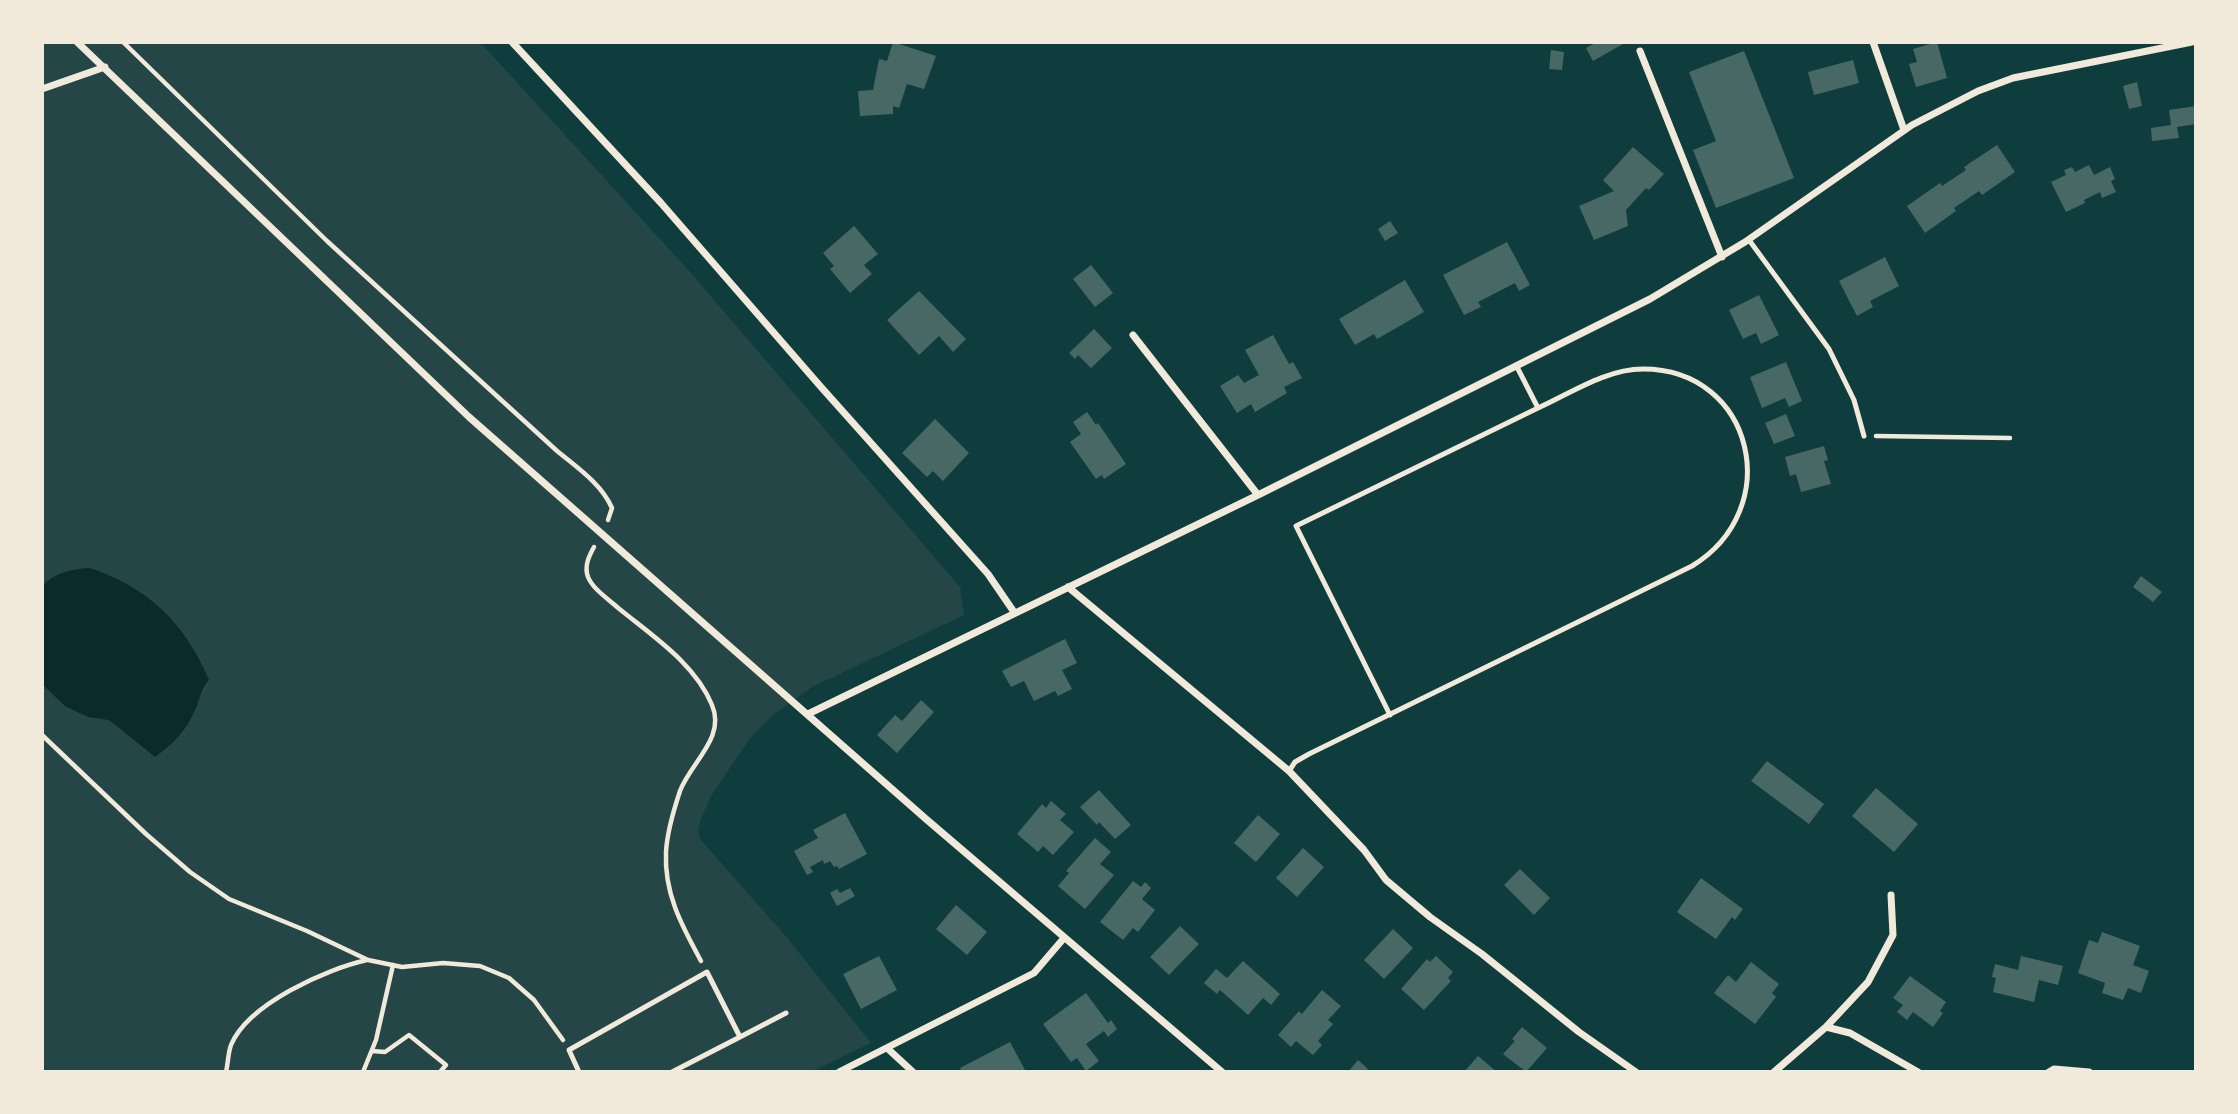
<!DOCTYPE html>
<style>
body{margin:0}
#map{position:relative;width:2238px;height:1114px;overflow:hidden;background:#0f3d3e;font-family:Manrope,sans-serif}
canvas{display:block}
.frame{position:absolute;inset:0;border:44px solid #f1e9da;pointer-events:none}
</style>
<div id="map">
<canvas width="2238" height="1114"></canvas>
<div class="frame"></div>
</div>
<script>
const ctx = document.querySelector('canvas').getContext('2d');
ctx.lineJoin = 'round';
function fill(path, color) {
  ctx.fillStyle = color;
  ctx.fill(path, 'evenodd');
}
function trace(path, color, width, dash) {
  ctx.strokeStyle = color;
  ctx.lineWidth = width;
  ctx.lineCap = dash ? 'butt' : 'round';
  ctx.setLineDash(dash || []);
  ctx.stroke(path);
}
fill(new Path2D(`
 M42,42H480L691,273L960,587L964,615L812,687L773,715L750,738L711,796L701,819L698,830L700,839L789,940L871,1043L811,1072H42Z`), '#244646');
fill(new Path2D(`
 M89,568C147,586 186,624 209,680C201,688 200,699 195,710C186,731 173,744 155,757L109,720L88,717L65,706L42,684V586C55,573 71,569 89,568Z`), '#0a2a2b');
fill(new Path2D(`
 M893,42L936,56L924,89L907,84L899,108L893,106V114L860,116L858,91L873,90L879,59L887,61Z
 M1597,42H1622L1623,44L1593,61L1586,48Z
 M1937,42L1947,78L1916,87L1909,64L1917,62L1913,49Z
 M1551,50L1564,52L1562,70L1549,69Z
 M1744,51L1794,178L1716,208L1693,150L1716,141L1689,72Z
 M1853,60L1859,83L1814,95L1808,72Z
 M2137,82L2142,106L2129,109L2123,86Z
 M2196,106V124L2177,127L2179,138L2152,141L2151,128L2171,125L2169,110Z
 M1997,145L2015,172L1982,195L1979,191L1954,208L1956,211L1925,233L1907,206L1940,183L1942,186L1966,170L1964,167Z
 M1633,147L1664,174L1649,190L1646,188L1626,210L1628,226L1594,240L1579,206L1614,191L1603,180Z
 M2089,165L2094,175L2110,167L2115,179L2111,181L2116,192L2102,198L2100,192L2084,200L2085,203L2066,212L2051,182L2066,175L2064,170L2072,167L2075,172Z
 M1390,221L1398,233L1385,241L1378,229Z
 M854,226L878,254L864,265L872,274L850,293L830,269L834,266L823,253Z
 M1507,242L1530,285L1519,291L1515,283L1478,302L1481,307L1464,315L1443,275Z
 M1885,257L1899,286L1870,301L1873,307L1857,316L1839,281Z
 M1091,265L1113,293L1095,307L1073,279Z
 M1405,280L1424,312L1377,339L1374,334L1355,345L1339,319Z
 M919,291L966,339L953,352L939,336L919,355L887,320Z
 M1759,295L1779,335L1761,344L1756,333L1743,339L1729,310Z
 M1094,329L1112,348L1091,368L1078,355L1075,359L1069,353Z
 M1273,335L1289,364L1293,362L1302,378L1284,387L1287,393L1255,412L1251,404L1237,413L1220,386L1238,375L1244,383L1259,375L1245,350Z
 M1786,362L1802,401L1789,407L1785,398L1762,408L1750,377Z
 M1087,412L1096,425L1098,423L1126,464L1104,479L1102,475L1096,479L1070,442L1081,434L1073,422Z
 M1786,414L1795,436L1774,444L1765,423Z
 M935,419L969,453L943,481L933,471L927,477L902,453Z
 M1824,446L1828,460L1824,461L1831,484L1801,492L1796,474L1790,476L1785,457Z
 M2141,576L2162,592L2153,602L2133,587Z
 M1065,639L1077,663L1062,670L1072,689L1058,696L1055,691L1034,701L1024,681L1011,687L1002,671Z
 M921,700L934,712L897,753L877,735L895,715L902,721Z
 M1767,761L1824,804L1809,824L1751,781Z
 M1876,788L1918,824L1894,852L1852,816Z
 M1099,790L1131,825L1115,839L1099,822L1097,825L1080,807Z
 M1051,801L1066,814L1060,820L1074,832L1053,855L1043,846L1038,852L1017,834L1042,804L1046,808Z
 M845,813L867,854L839,869L837,866L834,867L830,861L824,864L823,860L810,867L813,872L807,875L794,851L818,838L813,830Z
 M1258,815L1280,834L1256,862L1234,843Z
 M1095,838L1111,852L1100,864L1114,875L1085,909L1058,886L1069,873L1066,871Z
 M1303,848L1324,867L1297,897L1276,878Z
 M1520,869L1550,898L1534,915L1504,885Z
 M1701,878L1743,909L1735,920L1732,917L1716,939L1677,912Z
 M1133,881L1141,887L1145,882L1151,888L1142,899L1155,910L1138,932L1133,928L1123,940L1100,922Z
 M850,888L855,896L837,906L830,893L837,889L840,893Z
 M956,905L987,932L967,955L936,929Z
 M1180,926L1199,944L1169,975L1150,957Z
 M1393,929L1413,948L1384,979L1364,960Z
 M2102,932L2140,946L2133,965L2149,971L2141,993L2128,988L2123,1000L2102,993L2105,983L2078,973L2089,940L2098,943Z
 M879,956L897,990L861,1009L843,974Z
 M1436,956L1453,972L1448,978L1451,981L1424,1010L1401,989L1427,959L1430,962Z
 M2021,956L2063,966L2058,985L2039,980L2034,1002L1993,992L1996,978L1992,977L1995,964L2018,970Z
 M1243,961L1280,994L1271,1005L1263,998L1248,1015L1220,990L1217,994L1204,983L1216,969L1227,978Z
 M1751,962L1779,984L1772,993L1776,997L1755,1024L1714,993L1728,975L1736,982Z
 M1910,976L1946,1002L1940,1011L1943,1013L1933,1027L1913,1012L1907,1020L1897,1012L1903,1005L1893,998Z
 M1322,990L1341,1006L1328,1020L1333,1024L1318,1041L1322,1045L1313,1055L1296,1041L1291,1047L1278,1035L1299,1011L1302,1014Z
 M1086,993L1108,1023L1111,1020L1117,1029L1108,1037L1104,1031L1086,1044L1099,1061L1086,1071L1077,1058L1071,1062L1043,1024Z
 M1522,1027L1547,1048L1526,1072L1503,1054L1515,1041L1512,1039Z
 M1010,1042L1025,1070L1020,1072H962L960,1068Z
 M1478,1056L1497,1072H1464Z
 M1358,1060L1368,1069L1365,1072H1348Z`), '#486865');
trace(new Path2D(`
 M123,42L327,241L556,450C576,467 601,483 612,508L608,520
 M1876,436L2010,438
 M594,547C589,556 584,566 588,577C593,589 607,598 617,607C651,635 695,663 712,705C726,738 691,762 680,791C674,809 667,833 666,852C664,894 682,926 701,961
 M42,735L146,834L190,872L229,899L307,931L368,960L402,967L443,963L480,966L509,978L534,1000L563,1040
 M372,1051L385,1052L409,1035L446,1065L440,1072
 M226,1072C228,1064 228,1053 231,1045C248,1004 326,969 367,960
 M363,1072L376,1040L393,965`), '#f1e9da', 4.5);
trace(new Path2D(`
 M1749,240L1829,349L1854,400L1864,436
 M1390,715L1296,526L1538,408
 M1289,771L1295,762L1309,754L1692,566C1786,509 1754,369 1643,369C1606,369 1571,393 1538,408L1516,365
 M740,1037L786,1013
 M579,1072L569,1050L707,972L740,1037L672,1072`), '#f1e9da', 5);
trace(new Path2D(`
 M77,42L469,417L926,819L1222,1072
 M512,42L661,203L821,387L988,574L1014,612
 M1873,42L1904,130
 M1640,51L1722,257
 M42,89L105,67
 M1133,335L1258,495
 M1068,587L1289,771L1364,850L1386,880L1430,917L1482,954L1579,1032L1636,1072
 M808,714L1258,495L1650,299L1745,242L1912,125L1978,91L2013,78L2192,42
 M1826,1027L1850,1033L1918,1072
 M887,1048L913,1072
 M839,1072L1034,973L1064,938
 M1774,1072L1826,1027L1868,982L1893,935L1891,895
 M2049,1072L2054,1069L2089,1072`), '#f1e9da', 7);
</script>
